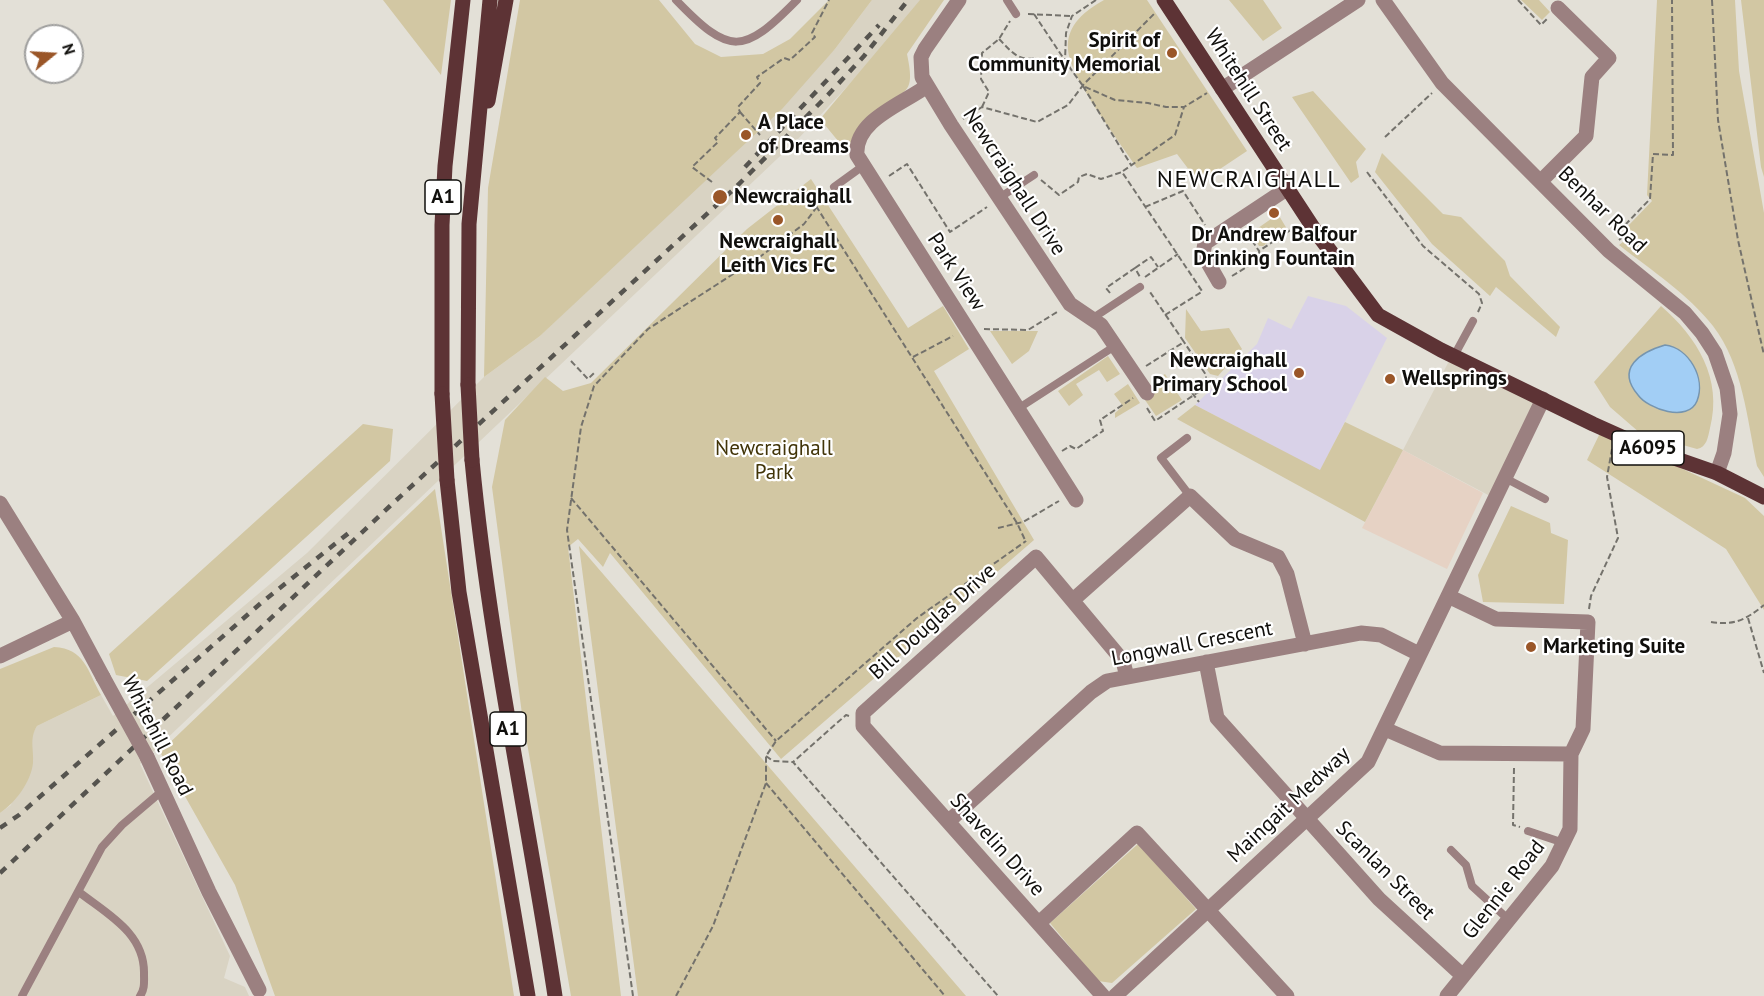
<!DOCTYPE html>
<style>
body{margin:0}
#map{position:relative;width:1764px;height:996px;overflow:hidden;background:#e3e0d7;font-family:"PT Sans",sans-serif}
canvas{display:block}
.north{position:absolute;left:24px;top:24px;width:60px;height:60px;box-sizing:border-box;background:#fff;border:2px solid #9f9f9e;border-radius:50%;rotate:72deg;font-size:16px;font-weight:700;line-height:24px;text-align:center;color:#100f0c}
.north::after{content:'';display:block;margin:auto;width:21px;height:27px;background:#9a5628;clip-path:polygon(50% 0,100% 100%,50% 72%,0 100%)}
</style>
<div id="map">
<canvas width="1764" height="996"></canvas>
<div class="north">N</div>
</div>
<script>
const ctx = document.querySelector('canvas').getContext('2d');
ctx.lineJoin = 'round';
function fill(path, color) {
  ctx.fillStyle = color;
  ctx.fill(path, 'evenodd');
}
function trace(path, color, width, dash) {
  ctx.strokeStyle = color;
  ctx.lineWidth = width;
  ctx.lineCap = dash ? 'butt' : 'round';
  ctx.setLineDash(dash || []);
  ctx.stroke(path);
}
function label(font, color, halo, rows, align = 'center') {
  ctx.font = font + ' "PT Sans",sans-serif';
  ctx.lineWidth = 4.5;
  ctx.setLineDash([]);
  ctx.textBaseline = 'middle';
  ctx.strokeStyle = halo;
  ctx.fillStyle = color;
  for (const [text, x, y, turn = 0] of rows) {
    ctx.save();
    ctx.translate(x, y);
    ctx.rotate((+turn || 0) * Math.PI / 180);
    ctx.textAlign = isNaN(turn) ? turn : align;
    if (halo) ctx.strokeText(text, 0, 0);
    ctx.fillText(text, 0, 0);
    ctx.restore();
  }
}
fill(new Path2D(`
 M872,0H921L889,42L797,140L140,764L230,956L224,978L245,987L249,996H0V813L11,805L32,745V735L37,726L101,695L113,716L307,553L484,377L540,336L835,49Z
 M1449,361L1535,403L1490,496L1403,450Z`), '#d9d3c3');
fill(new Path2D(`
 M1403,450L1483,493L1447,569L1362,528Z`), '#e6d2c4');
fill(new Path2D(`
 M1308,296L1346,306L1387,338L1320,471L1195,405L1257,344L1268,318L1291,329Z`), '#d9d2e8');
fill(new Path2D(`
 M383,0H451L441,75Z
 M520,0H659L695,44L721,57L763,54L790,39L829,0H872L835,49L782,109L540,336L484,377L488,188Z
 M920,0H944L907,54C916,97 905,88 878,110C866,119 856,140 848,153L820,119Z
 M1104,0H1147L1247,151L1199,183L1177,154L1137,168C1120,142 1069,77 1068,49C1066,25 1086,10 1104,0Z
 M1229,0H1263L1282,28L1263,41Z
 M1521,0H1539L1550,12L1542,20Z
 M1657,0H1735L1739,71L1764,213V477L1757,466C1747,420 1743,365 1713,326C1689,295 1651,270 1619,245L1628,238V226L1652,201L1647,195Z
 M1741,0H1764V177L1761,167Z
 M1313,91L1366,149L1356,162L1359,177L1351,183L1292,97Z
 M1382,153L1443,214L1461,217L1505,261L1510,276L1560,327L1556,337L1496,287L1490,296L1432,244L1375,172Z
 M811,179L908,328L943,306L969,349L934,371L1034,540L781,759L610,553L603,567L578,539L568,547L621,996H571L522,714L492,487L505,420L545,377L563,391L591,383L747,229Z
 M1278,214L1287,229L1263,246H1259L1251,233Z
 M1661,306C1697,337 1723,379 1710,428C1708,437 1707,447 1697,449L1640,433L1610,407L1594,382Z
 M1186,309L1201,331L1229,328L1242,349L1218,376L1210,374L1185,338Z
 M990,331H1038L1029,351L1012,364Z
 M1108,356L1120,374L1107,382L1099,370L1076,384L1083,395L1069,406L1058,391Z
 M1165,374L1182,400L1156,416L1145,400L1154,394V381Z
 M1128,384L1140,403L1115,418V413L1123,406L1114,394Z
 M1195,405L1320,470L1345,422L1403,450L1365,522L1177,419Z
 M363,424L393,429L390,461L147,681L116,675L109,654Z
 M1601,431L1745,498L1764,516V610L1726,549L1587,460Z
 M435,489L514,996H275L235,885L160,752Z
 M1511,506L1550,523L1551,533L1568,540L1564,604L1483,602L1478,575Z
 M579,546L966,996H638Z
 M54,647C85,649 87,670 101,695L37,726C29,739 34,749 33,763C31,782 15,803 0,813V669Z
 M1138,844L1196,909L1112,983L1098,981L1050,923Z`), '#d2c7a3');
const water = new Path2D(`
 M1665,345C1689,348 1706,378 1697,401C1688,423 1648,409 1638,395C1615,368 1641,352 1665,345Z`);
fill(water, '#a2cef5');
trace(water, '#7695af', 1.5);
trace(new Path2D(`
 M1096,0L1072,16L1066,33L1065,61L1083,86L1115,100L1148,103L1166,107H1184L1207,93
 M1518,0L1541,25L1548,18
 M1712,0L1718,120L1738,240L1764,355
 M1028,14L1072,16
 M1034,14L1064,59
 M999,39C1010,50 1018,62 1035,58
 M1083,86L1131,165
 M982,107L989,92L981,79L982,53L999,39L1010,21
 M740,112L760,135
 M963,119L982,107L1037,122L1068,105L1084,84L1156,12
 M1385,137L1432,93
 M1123,171L1175,135L1184,107
 M1367,172L1423,246L1479,294L1482,303L1478,312
 M889,176L907,164L950,232L987,207
 M1041,180L1059,195L1078,182L1079,177L1087,174L1101,179L1122,172L1202,291
 M712,182L692,167L718,142L715,138L740,112L738,107L760,83L757,77L784,58L790,60L815,37L812,33L829,0
 M816,206L1017,523L1026,542
 M1145,207L1183,191L1205,225
 M1247,233L1259,251
 M1619,240L1625,235V225L1650,199L1653,154L1673,155L1672,0
 M1135,268L1151,257L1158,267
 M1232,276L1260,259L1259,251L1295,227
 M1145,277L1178,254
 M1110,293L1106,288L1135,268L1140,277
 M1165,315L1203,291
 M984,329L1028,330L1057,312
 M913,357L953,336
 M571,361L588,379L594,373
 M1146,366L1184,342L1150,292
 M1192,393L1199,402
 M1147,408L1155,421L1206,387V375L1184,342
 M1062,451L1070,446L1076,449L1103,431L1100,420L1133,398
 M571,498L776,741
 M998,528L1023,522L1059,501
 M1589,609L1591,596L1618,538L1607,477L1612,449
 M1748,618L1764,673
 M1711,622C1734,626 1747,619 1764,605
 M849,716L846,715L793,762L998,996
 M766,756L773,761L793,762
 M1514,768L1513,825L1520,827
 M766,783L945,996
 M633,996L567,530L581,427L594,386L648,329L761,256L804,224L826,195
 M676,996L713,926L766,783V756L776,741L917,618L1026,541`), '#74726c', 2, [6, 3]);
trace(new Path2D(`
 M676,0C730,56 743,55 797,0
 M1007,0L1016,14
 M834,187L863,166
 M999,198L1034,175
 M1093,318L1140,287
 M1454,356L1473,321
 M1019,408L1115,346
 M1187,438L1161,458L1190,496
 M1505,478L1545,499
 M1528,831L1564,843
 M1451,850L1466,865L1472,886L1509,920
 M79,892C107,914 145,933 144,974C144,982 145,989 140,996
 M22,996L102,847L122,825L162,791`), '#9b8080', 8);
trace(new Path2D(`
 M959,0L925,49L921,57L922,77L951,125L1070,304L1101,325L1147,393
 M1383,0L1442,83L1609,251L1685,313L1702,333L1715,353L1727,388L1730,414L1724,453L1717,473
 M927,86C903,104 854,120 857,155L1076,500
 M1222,89L1358,0
 M1541,181L1586,136L1592,77L1609,58L1558,8
 M1219,282L1203,254L1205,243L1288,188
 M0,503L73,621L103,677
 M1073,600L1190,496L1235,539L1278,557L1287,574L1305,644
 M0,656L73,621
 M1206,662L1217,718L1379,899L1463,976
 M1385,729L1440,753L1571,754
 M147,757L209,892L259,990
 M949,821L1091,692L1107,681L1361,633L1381,635L1419,654
 M1039,923L1137,833L1287,996
 M1103,996L863,726V713L1036,557L1123,661L1127,677
 M1115,996L1368,762L1543,399
 M1447,996L1552,866L1570,829L1571,754L1583,729L1588,622L1496,619L1448,596`), '#9b8080', 15);
trace(new Path2D(`
 M1164,0L1316,232L1378,315L1441,350L1593,424L1651,450L1717,473L1764,497
 M488,101L506,0
 M468,385L469,224L490,0
 M442,394V225L445,166L463,0
 M472,460C489,641 528,817 555,996
 M447,480L459,592L528,996`), '#5d3335', 15);
trace(new Path2D(`
 M745,167L879,25
 M0,828L19,815L261,603L350,532
 M0,873L390,506L734,189L827,96L864,56L908,0`), '#56544f', 4.5, [8, 8]);
trace(new Path2D(`
 M103,677L147,757`), '#9b8080', 15);
trace(new Path2D(`
 M468,385L472,460
 M442,394L447,480`), '#5d3335', 15);
for (const [x, y, r, color] of [
 [1172,53,6,"#9a5628"],
 [746,135,6,"#9a5628"],
 [720,197,8,"#9a5628"],
 [1274,213,6,"#9a5628"],
 [778,220,6,"#9a5628"],
 [1299,373,6,"#9a5628"],
 [1390,379,6,"#9a5628"],
 [1531,647,6,"#9a5628"]
]) {
  const dot = new Path2D();
  dot.arc(x, y, r, 0, 2 * Math.PI);
  ctx.fillStyle = color;
  ctx.fill(dot);
  trace(dot, '#fff', 2);
}
for (const [x, y, w] of [
 [443,197,36],
 [1648,448,72],
 [508,729,36]
]) {
  const box = new Path2D();
  box.roundRect(x - w / 2, y - 17, w, 34, 4.5);
  ctx.fillStyle = '#fff';
  ctx.fill(box);
  trace(box, '#100f0c', 1.5);
}
label('bold 20px', '#100f0c', null, [
 ["A1",443,197],
 ["A6095",1648,448],
 ["A1",508,729]
]);
label('bold 21px', '#100f0c', '#fff', [
 ["Spirit of",1160,41,"right"],
 ["Community Memorial",1160,65,"right"],
 ["A Place",758,123],
 ["of Dreams",758,147],
 ["Newcraighall",734,197],
 ["Dr Andrew Balfour",1274,235,"center"],
 ["Drinking Fountain",1274,259,"center"],
 ["Newcraighall",778,242,"center"],
 ["Leith Vics FC",778,266,"center"],
 ["Newcraighall",1287,361,"right"],
 ["Primary School",1287,385,"right"],
 ["Wellsprings",1402,379],
 ["Marketing Suite",1543,647]
], 'left');
label('21px', '#100f0c', '#fff', [
 ["Whitehill Street",1248,90,57],
 ["Newcraighall Drive",1014,182,57],
 ["Benhar Road",1602,210,44],
 ["Park View",956,272,57],
 ["Bill Douglas Drive",933,622,-42],
 ["Longwall Crescent",1192,644,-11],
 ["Whitehill Road",157,736,63],
 ["Maingait Medway",1289,805,-43],
 ["Shavelin Drive",997,845,48],
 ["Scanlan Street",1385,871,45],
 ["Glennie Road",1504,890,-52]
]);
label('21px', '#413408', '#fff', [
 ["Newcraighall",774,449],
 ["Park",774,473]
]);
ctx.letterSpacing = '1.5px';
label('24px', '#100f0c', '#fff', [
 ["NEWCRAIGHALL",1249,180]
]);
ctx.letterSpacing = '0px';
</script>
